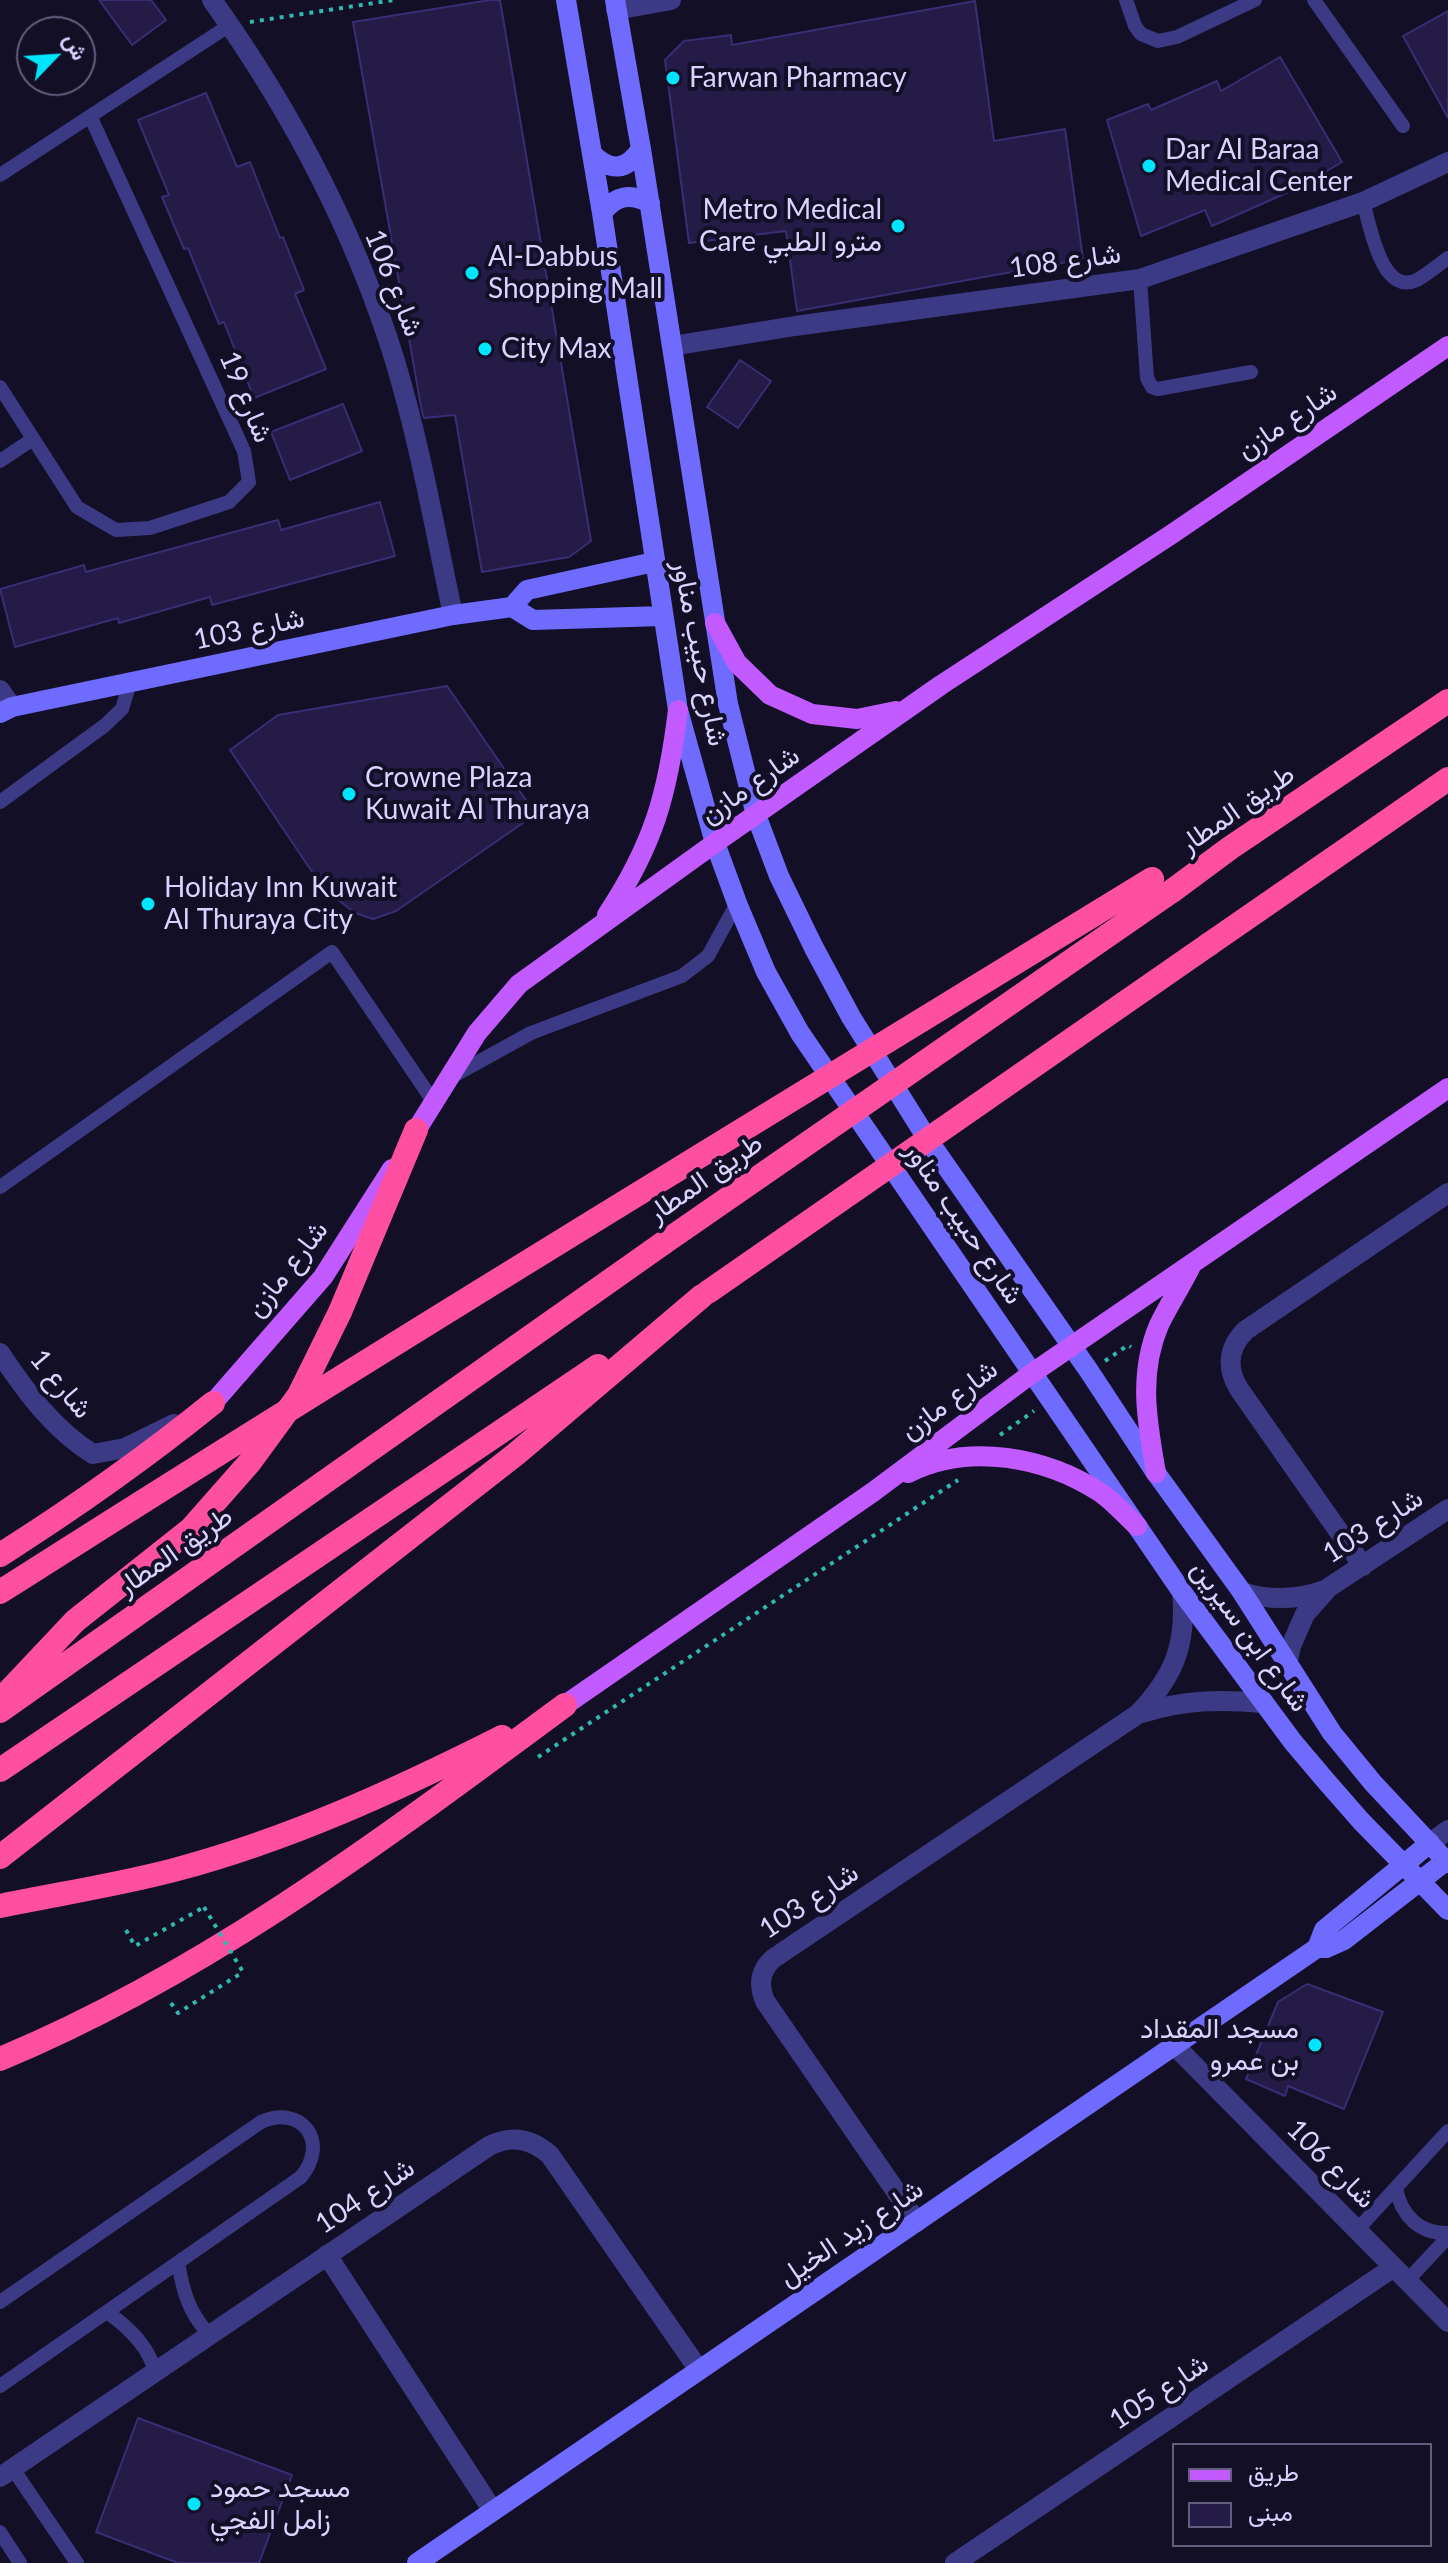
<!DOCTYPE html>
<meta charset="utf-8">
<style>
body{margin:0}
#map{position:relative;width:1448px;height:2563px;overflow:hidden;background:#130f26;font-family:Lato,Vazirmatn,sans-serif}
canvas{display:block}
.legend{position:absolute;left:1172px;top:2443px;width:260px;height:104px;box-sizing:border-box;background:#130f26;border:2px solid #625e7d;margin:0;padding:10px 14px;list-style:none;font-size:24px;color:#d9d4ff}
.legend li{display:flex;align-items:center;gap:16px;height:40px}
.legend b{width:40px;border:2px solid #625e7d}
.north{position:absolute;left:16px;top:16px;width:80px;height:80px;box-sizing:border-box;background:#130f26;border:2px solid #625e7d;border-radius:50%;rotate:65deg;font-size:22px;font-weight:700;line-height:32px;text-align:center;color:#d9d4ff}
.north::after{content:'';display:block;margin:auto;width:28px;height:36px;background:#00e5ff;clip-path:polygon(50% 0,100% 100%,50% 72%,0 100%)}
</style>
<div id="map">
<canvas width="1448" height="2563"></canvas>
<ul class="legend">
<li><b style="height:10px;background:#c25bff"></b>طريق</li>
<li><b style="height:22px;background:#241b47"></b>مبنى</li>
</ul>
<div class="north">ش</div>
</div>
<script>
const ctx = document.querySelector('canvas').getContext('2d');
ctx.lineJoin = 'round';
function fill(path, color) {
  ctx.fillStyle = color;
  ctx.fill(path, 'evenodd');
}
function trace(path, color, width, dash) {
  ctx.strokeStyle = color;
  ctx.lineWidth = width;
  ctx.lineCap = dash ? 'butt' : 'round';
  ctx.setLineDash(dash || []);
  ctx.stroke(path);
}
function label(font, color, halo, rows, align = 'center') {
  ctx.font = font + ' Lato,Vazirmatn,sans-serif';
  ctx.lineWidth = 8;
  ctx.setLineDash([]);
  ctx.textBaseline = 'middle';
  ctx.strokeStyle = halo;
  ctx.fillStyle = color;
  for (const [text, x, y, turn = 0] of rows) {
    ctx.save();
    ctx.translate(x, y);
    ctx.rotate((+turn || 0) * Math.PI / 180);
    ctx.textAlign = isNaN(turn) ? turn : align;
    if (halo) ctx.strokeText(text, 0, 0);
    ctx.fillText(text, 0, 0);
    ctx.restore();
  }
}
const building = new Path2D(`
 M99,0H151L166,20L132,45Z
 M490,0H500L591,541L569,557L482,572L455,415L424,418L422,412L353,22Z
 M975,1L994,141L1065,129L1083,259L797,311L786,231L689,243L665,60L684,41L731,35L732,45Z
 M1448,11V118L1403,36Z
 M1280,57L1342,162L1300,187L1212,226L1205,210L1141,236L1107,120L1148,104L1151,110L1217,81L1221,91Z
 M206,93L237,167L250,162L280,238L283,237L304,290L295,294L326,369L254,398L224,322L219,324L188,248L184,249L162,197L169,195L138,120Z
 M740,360L771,381L738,428L707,407Z
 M343,404L362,451L290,480L271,432Z
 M380,502L395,556L212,605L210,597L119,623L118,618L15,647L0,589L84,565L86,572L278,520L281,530Z
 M447,686L530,806L518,814L523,823L396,911L373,919L355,913L323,888L230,750L278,715Z
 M1307,1984L1383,2012L1344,2109L1288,2086L1285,2096L1246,2079L1278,2002Z
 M138,2418L292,2475L259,2563H178L96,2532Z`);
fill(building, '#241b47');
trace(building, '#3b2d73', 2);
trace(new Path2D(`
 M250,22L394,0
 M1105,1361L1128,1345L1131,1347
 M1000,1435L1034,1411
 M538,1757L958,1480
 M126,1930L135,1946L204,1907
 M171,2003L178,2013L243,1972`), '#2fb8b0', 4, [4, 6]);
trace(new Path2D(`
 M1126,0L1135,26L1141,34L1158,41L1177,37L1255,0
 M1314,0L1403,126
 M0,175L230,25
 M1363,202C1370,224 1381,297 1417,280C1428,274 1438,265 1448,258
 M1140,279L1147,378L1152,387L1158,389L1251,372
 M0,387L77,507L116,530L150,528L229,502L249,482L244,451L91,118
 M0,461L33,439
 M0,802L104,726L122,709L130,683
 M453,1076L531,1033L682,976L708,956L737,903
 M0,1187L332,952L433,1101
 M1396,2188C1401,2215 1419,2234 1448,2233
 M1357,2230L1448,2131
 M178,2263C183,2290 188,2311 207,2332L213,2333
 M1407,2281L1448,2237
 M0,2302L261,2122C302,2104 330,2142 301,2177L0,2386
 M107,2312C128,2327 149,2346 155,2372
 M13,2469L77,2563
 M0,2532L20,2563`), '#3d3a85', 14);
trace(new Path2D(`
 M212,0C290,109 355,232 395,361C420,444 435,530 453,615
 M616,10L671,0
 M672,346L795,326L1140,279L1363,202L1448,162
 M0,690L12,707
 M0,1353C26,1392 53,1429 93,1454L125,1448L174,1424
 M1363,1566L1239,1389C1226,1368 1228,1347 1246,1330L1448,1193
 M1242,1592C1270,1601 1297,1600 1325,1590
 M1287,1665L1291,1646L1305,1614L1328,1588L1448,1509
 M1142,1713C1183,1700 1220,1699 1263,1703
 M1430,1843L1448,1830
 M1175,2046L1448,2322
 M917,2222L765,2001C758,1984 760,1970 774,1958L1138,1714C1174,1676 1187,1645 1182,1592
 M327,2255L493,2511
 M0,2477L489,2146C511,2135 531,2138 550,2155L699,2370
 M955,2563L1394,2267`), '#3d3a85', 20);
trace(new Path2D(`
 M566,0L602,213L678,710L715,843L737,903L766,972L800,1033L1182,1592L1293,1742L1326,1781L1361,1821L1448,1910
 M615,0L641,149L728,704L756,815L779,876L814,948L851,1017L928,1140L1089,1371L1156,1473L1242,1592L1332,1733L1373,1783L1448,1863
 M592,154C611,172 626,171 641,149
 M602,213C616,195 630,193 650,203
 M512,607L533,620L662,616
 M0,713L12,707L453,615L512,607L527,590L654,562
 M1317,1948L1324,1930L1430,1843
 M417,2563L1317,1948H1326L1344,1940L1446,1861`), '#6f6bff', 20);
trace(new Path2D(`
 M715,623L737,663L770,695L812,714L857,719L896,711
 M607,915C654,844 668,793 678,710
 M409,1142L477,1033L519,984L715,843L941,685L1172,534L1448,346
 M213,1403L323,1277L392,1169
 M908,1473C969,1442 1046,1457 1101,1493C1114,1502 1126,1516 1137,1526
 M1156,1473C1147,1422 1138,1374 1159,1325C1169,1304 1182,1285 1192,1264
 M565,1705L873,1492L1031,1374L1448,1088`), '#c25bff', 20);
trace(new Path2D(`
 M1172,891L1230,848L1448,701
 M1208,945L1448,779
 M0,1555C74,1508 145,1458 213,1403
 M7,1693L75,1621L191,1529L250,1462L299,1395L340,1312L416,1130
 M0,1711L662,1244
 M0,1770L598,1366
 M0,1857L516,1454L702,1296
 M0,1906C58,1894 117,1885 174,1870C288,1840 397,1790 502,1737
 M0,2059C207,1973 386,1837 565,1705`), '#ff4fa3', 24);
trace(new Path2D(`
 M204,1907L243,1972`), '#2fb8b0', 4, [4, 6]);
trace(new Path2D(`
 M662,1244L1172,891
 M708,1292L1208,945
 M0,1592C381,1349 767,1115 1152,879`), '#ff4fa3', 24);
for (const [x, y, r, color] of [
 [673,78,8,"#00e5ff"],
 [1149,166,8,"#00e5ff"],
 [898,226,8,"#00e5ff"],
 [472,273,8,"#00e5ff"],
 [485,349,8,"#00e5ff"],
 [349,794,8,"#00e5ff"],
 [148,904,8,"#00e5ff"],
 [1315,2045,8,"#00e5ff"],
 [194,2504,8,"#00e5ff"]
]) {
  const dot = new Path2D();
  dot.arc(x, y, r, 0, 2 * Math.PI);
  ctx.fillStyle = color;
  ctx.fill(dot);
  trace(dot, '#130f26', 3);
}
label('28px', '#d9d4ff', '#130f26', [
 ["Farwan Pharmacy",689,78],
 ["Dar Al Baraa",1165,150],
 ["Medical Center",1165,182],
 ["Metro Medical",882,210,"right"],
 ["Care مترو الطبي",882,242,"right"],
 ["Al-Dabbus",488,257],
 ["Shopping Mall",488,289],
 ["City Max",501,349],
 ["Crowne Plaza",365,778],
 ["Kuwait Al Thuraya",365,810],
 ["Holiday Inn Kuwait",164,888],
 ["Al Thuraya City",164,920],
 ["مسجد المقداد",1299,2029,"right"],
 ["بن عمرو",1299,2061,"right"],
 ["مسجد حمود",210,2488],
 ["زامل الفجي",210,2520]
], 'left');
label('28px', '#d9d4ff', '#130f26', [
 ["شارع 108",1065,261,-8],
 ["شارع 106",394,283,68],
 ["شارع 19",246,397,67],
 ["شارع مازن",1287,421,-34],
 ["شارع 103",249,629,-12],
 ["شارع حبيب مناور",700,653,79],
 ["شارع مازن",750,785,-35],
 ["طريق المطار",1237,809,-35],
 ["طريق المطار",705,1178,-35],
 ["شارع حبيب مناور",964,1223,56],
 ["شارع مازن",287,1269,-52],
 ["شارع 1",61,1384,50],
 ["شارع مازن",949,1400,-37],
 ["شارع 103",1373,1526,-33],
 ["طريق المطار",175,1551,-35],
 ["شارع ابن سيرين",1250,1636,54],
 ["شارع 103",809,1901,-34],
 ["شارع 106",1331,2164,45],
 ["شارع 104",365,2196,-34],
 ["شارع زيد الخيل",851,2233,-34],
 ["شارع 105",1159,2392,-34]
]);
</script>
